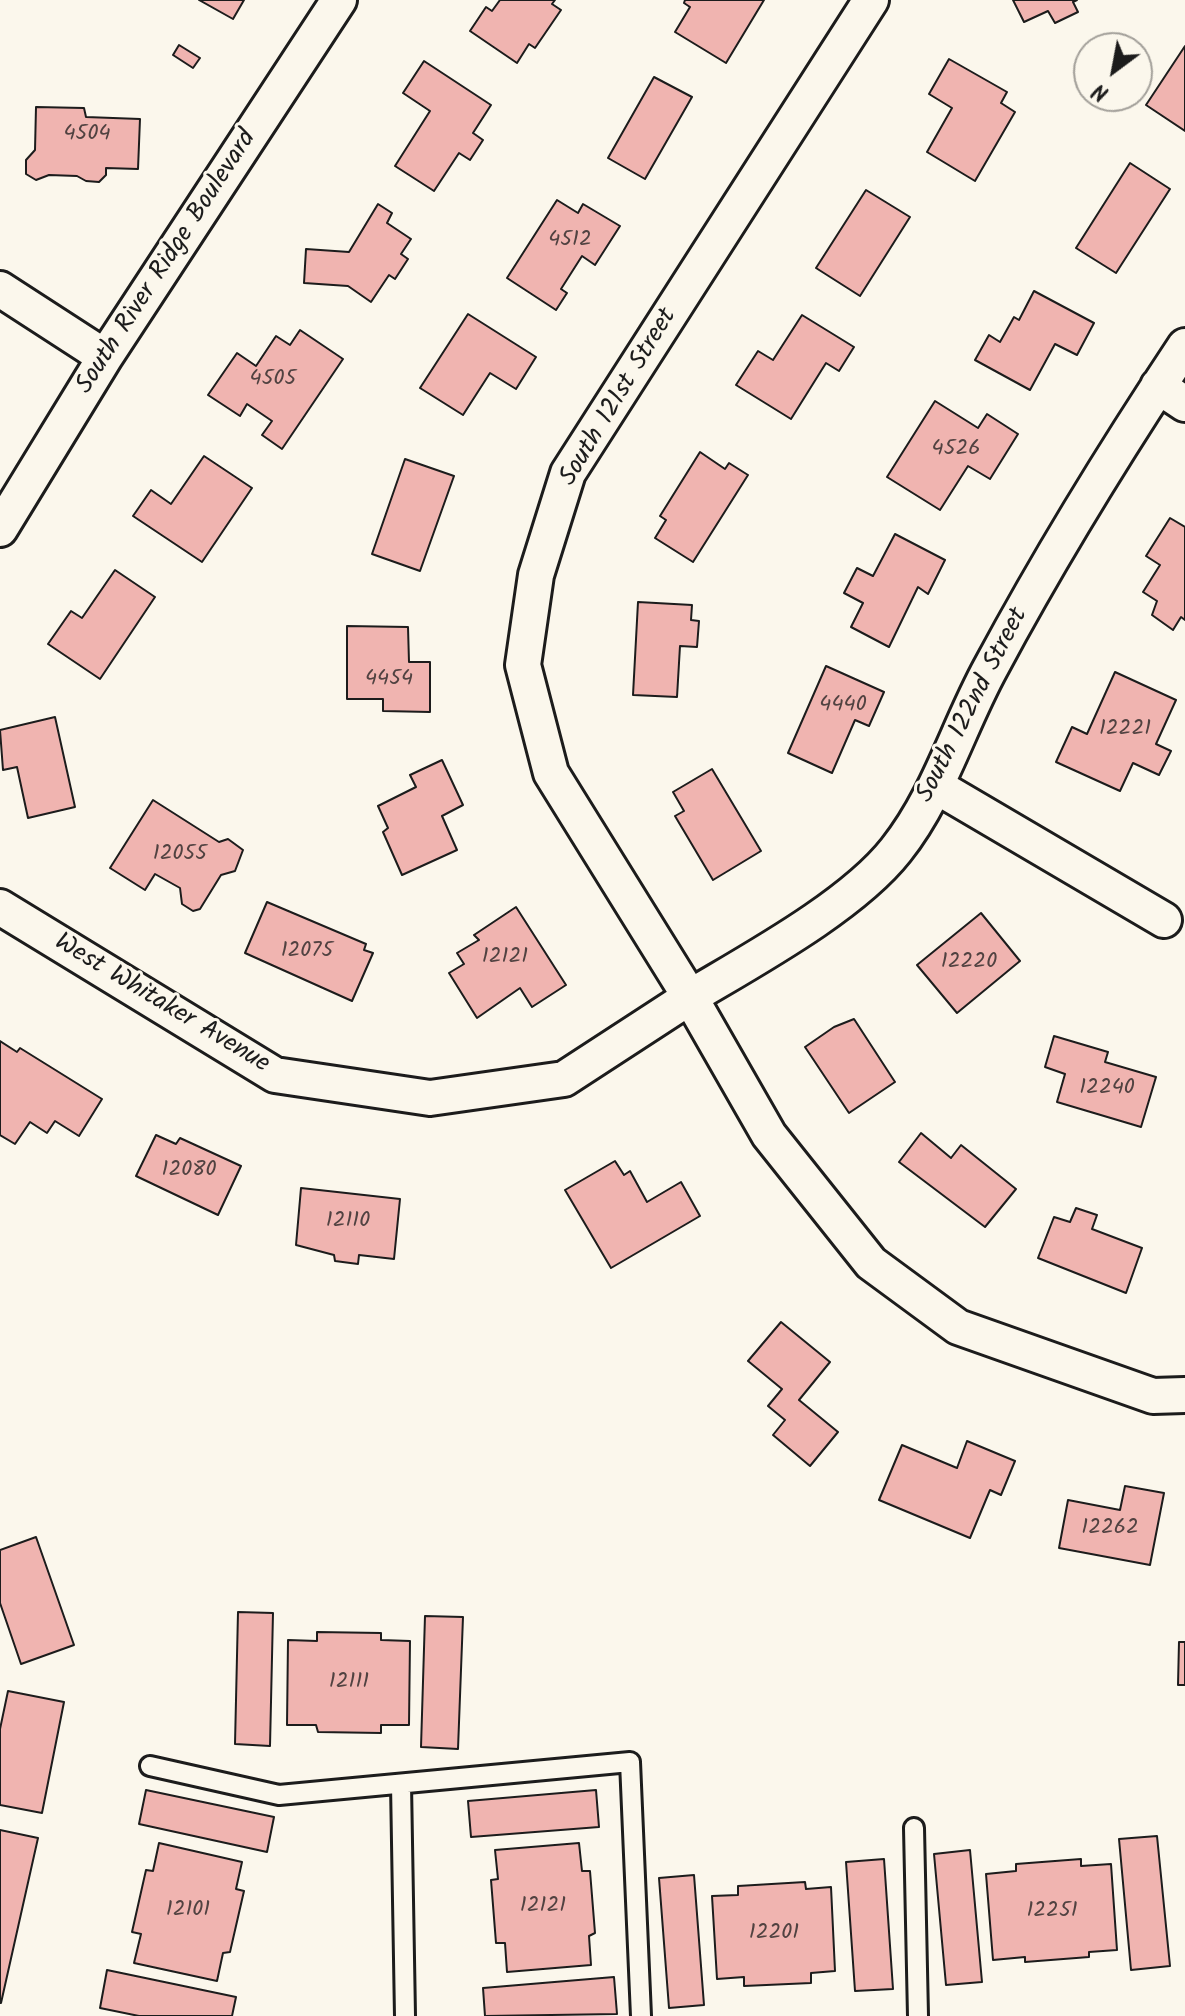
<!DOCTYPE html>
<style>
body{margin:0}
#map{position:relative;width:1185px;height:2016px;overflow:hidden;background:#fbf7ec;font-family:Kalam,sans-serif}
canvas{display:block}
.north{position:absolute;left:1073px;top:32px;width:80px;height:80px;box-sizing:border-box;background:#fbf7ec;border:2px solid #a29f99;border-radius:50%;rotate:212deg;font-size:22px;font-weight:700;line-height:32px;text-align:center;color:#1c1c1c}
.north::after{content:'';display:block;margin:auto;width:28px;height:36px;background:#1c1c1c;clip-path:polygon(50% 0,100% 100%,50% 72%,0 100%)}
</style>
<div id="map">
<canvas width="1185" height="2016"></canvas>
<div class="north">N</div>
</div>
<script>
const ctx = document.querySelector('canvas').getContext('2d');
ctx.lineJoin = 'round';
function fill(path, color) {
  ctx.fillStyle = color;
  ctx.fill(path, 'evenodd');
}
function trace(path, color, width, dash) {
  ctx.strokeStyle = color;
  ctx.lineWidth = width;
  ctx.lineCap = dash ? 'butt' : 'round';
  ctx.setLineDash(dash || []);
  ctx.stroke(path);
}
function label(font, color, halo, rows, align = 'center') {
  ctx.font = font + ' Kalam,sans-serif';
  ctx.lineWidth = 6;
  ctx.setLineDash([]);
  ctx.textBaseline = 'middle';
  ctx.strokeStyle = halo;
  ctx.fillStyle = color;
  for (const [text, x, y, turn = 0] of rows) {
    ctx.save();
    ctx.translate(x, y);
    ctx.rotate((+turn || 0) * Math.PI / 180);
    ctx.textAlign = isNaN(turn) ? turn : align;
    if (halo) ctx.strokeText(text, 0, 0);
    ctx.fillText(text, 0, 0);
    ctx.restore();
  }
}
const building = new Path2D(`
 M199,0H244L233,19Z
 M500,0H555L552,4L561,10L535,48L529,44L517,63L470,31L486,7L492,11Z
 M685,0H764L726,63L675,32L690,7L684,3Z
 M1013,0H1077L1073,2L1078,12L1055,23L1048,11L1024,22Z
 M179,45L200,58L193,68L173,55Z
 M1185,46V131L1146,105Z
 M949,59L1007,92L1001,103L1015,112L975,181L927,152L952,108L929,94Z
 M424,61L491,105L473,133L483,140L470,160L459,153L434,191L395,166L430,111L403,93Z
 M654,77L692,97L645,179L608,158Z
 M36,107L84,108L86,117L140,119L138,169L106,168V175L99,182L86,181L77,176L49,175L36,180L26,174V160L35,150Z
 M1130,163L1170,189L1116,273L1076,248Z
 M866,190L910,217L860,296L816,268Z
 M557,200L578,213L583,204L620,226L595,265L582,256L561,289L567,293L556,310L507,278Z
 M378,204L392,213L387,223L411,239L401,254L408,259L395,279L389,275L371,302L348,286L304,283L306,249L349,252Z
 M1034,291L1094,323L1077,355L1055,344L1030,390L975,360L989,335L1000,342L1014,317L1019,320Z
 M468,314L536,357L516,389L490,373L463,415L420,388Z
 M802,315L854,347L839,371L826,363L791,419L736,385L758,351L773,360Z
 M300,330L343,359L282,449L262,435L272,421L247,404L240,416L208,395L237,353L256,366L276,336L290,345Z
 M935,401L978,428L987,414L1018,434L990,479L968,466L940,510L887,477Z
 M700,452L725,469L729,463L748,475L693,562L655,538L666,520L660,516Z
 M204,456L252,488L202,562L133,516L151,490L171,504Z
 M405,459L454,476L420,571L372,554Z
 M1170,518L1185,527V620L1181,617L1173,630L1152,615L1157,601L1143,592L1160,565L1146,556Z
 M895,534L945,560L928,594L918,587L889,647L851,627L863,603L844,593L857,568L873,576Z
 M115,570L155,597L100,679L48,644L71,611L82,618Z
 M638,602L692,605L691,620L699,621L697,647L680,646L677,697L633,695Z
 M347,626L408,627L409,662H430V712L383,711V699H347Z
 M826,666L884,692L869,726L855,720L832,773L788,753Z
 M1115,672L1176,700L1156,744L1171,751L1159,775L1133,763L1120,791L1056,762L1072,727L1087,734Z
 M55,717L75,807L28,818L17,767L3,770L0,730Z
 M442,760L463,805L442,816L457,850L402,875L383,832L388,828L378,806L416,787L410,775Z
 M712,769L761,851L713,880L675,816L684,811L673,792Z
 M153,800L219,842L228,839L243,850L235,871L221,875L200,909L193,911L182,904L180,888L155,874L145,890L110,868Z
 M267,902L366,944L364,950L373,953L352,1001L245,953Z
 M516,907L566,985L532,1007L520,988L477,1018L449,973L464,964L457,953L479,940L474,935Z
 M981,913L1020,961L957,1013L917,965Z
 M854,1019L895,1082L849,1113L805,1047L834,1027Z
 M1054,1036L1108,1052L1105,1062L1156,1077L1141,1127L1057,1102L1065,1074L1045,1067Z
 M0,1041L17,1052L20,1048L102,1099L79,1136L55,1121L47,1133L30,1122L15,1144L0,1135Z
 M921,1133L951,1158L961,1145L1016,1189L985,1227L899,1162Z
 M156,1135L176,1144L180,1138L241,1166L218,1215L136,1176Z
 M615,1161L624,1175L630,1171L647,1202L681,1182L700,1216L611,1268L565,1190Z
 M301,1188L400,1199L394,1259L359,1255L358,1264L335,1261L334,1255L296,1245Z
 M1076,1208L1097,1215L1092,1229L1142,1248L1126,1293L1038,1258L1054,1217L1070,1222Z
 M781,1322L830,1362L799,1400L838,1432L810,1466L773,1435L785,1420L768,1406L782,1389L748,1361Z
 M967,1441L1015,1461L1001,1495L990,1490L970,1538L879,1500L902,1445L957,1468Z
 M1125,1486L1164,1493L1150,1565L1059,1548L1068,1500L1120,1510Z
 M36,1537L74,1645L21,1664L0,1603V1550Z
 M238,1612L273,1613L270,1746L235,1744Z
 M425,1616L463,1617L458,1749L421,1747Z
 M317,1632L381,1633V1640L410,1641L409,1725H381V1733L318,1732L316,1725H287L288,1640L317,1641Z
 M1179,1642H1185V1685H1178Z
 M8,1691L64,1702L42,1813L0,1805V1729Z
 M146,1790L274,1817L267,1852L139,1824Z
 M596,1790L599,1827L471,1837L468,1801Z
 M0,1830L38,1838L1,2003H0Z
 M1157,1836L1170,1966L1131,1970L1119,1839Z
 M159,1843L242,1862L236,1889L244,1891L230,1952L223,1953L217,1981L134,1963L141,1934L132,1932L146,1870L153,1871Z
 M579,1843L582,1871H590L595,1933L589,1936L591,1965L507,1972L505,1943H496L491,1880L498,1879L495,1850Z
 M970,1850L982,1982L946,1985L934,1854Z
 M884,1859L893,1989L855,1991L846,1862Z
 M1081,1859V1866L1111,1864L1117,1950L1089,1952V1957L1025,1962V1957L993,1960L986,1874L1016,1871V1864Z
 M694,1875L704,2005L669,2008L659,1878Z
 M805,1882L806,1889L831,1887L835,1971L811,1973V1983L744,1986V1977L717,1979L712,1896L738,1895V1886Z
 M107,1970L236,1997L232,2016H139L100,2008Z
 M614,1977L617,2014L485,2016L483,1988Z`);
fill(building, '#f0b4b0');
trace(building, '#1c1c1c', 2);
const lane = new Path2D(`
 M150,1766L279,1795L630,1762L641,2016
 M401,1784L405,2016
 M914,1828L918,2016`);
const street = new Path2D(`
 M871,0L568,473L536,575L523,665L551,773L690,997C752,960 852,906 896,850C939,796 958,727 991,667C1050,557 1116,450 1185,346
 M0,289L105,357
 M1158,386L1185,404
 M0,529L105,357L339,0
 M936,786L1164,920
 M0,907L275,1075L430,1098L564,1079L690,997L769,1135L871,1263L958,1327L1153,1396L1185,1395`);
trace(lane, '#1c1c1c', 24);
trace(street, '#1c1c1c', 40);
trace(lane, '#fbf7ec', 18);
trace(street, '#fbf7ec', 34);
label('22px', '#514241', null, [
 ["4504",87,135],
 ["4512",570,241],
 ["4505",273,380],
 ["4526",956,450],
 ["4454",389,680],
 ["4440",843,706],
 ["12221",1125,730],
 ["12055",180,855],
 ["12075",307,952],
 ["12121",505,958],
 ["12220",969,963],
 ["12240",1107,1089],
 ["12080",189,1171],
 ["12110",348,1222],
 ["12262",1110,1529],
 ["12111",349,1683],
 ["12121",543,1907],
 ["12101",188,1911],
 ["12251",1052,1912],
 ["12201",774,1934]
]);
label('26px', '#1c1c1c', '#fbf7ec', [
 ["South River Ridge Boulevard",168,263,-57],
 ["South 121st Street",620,398,-59],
 ["South 122nd Street",974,706,-63],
 ["West Whitaker Avenue",161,1005,31]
]);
</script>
